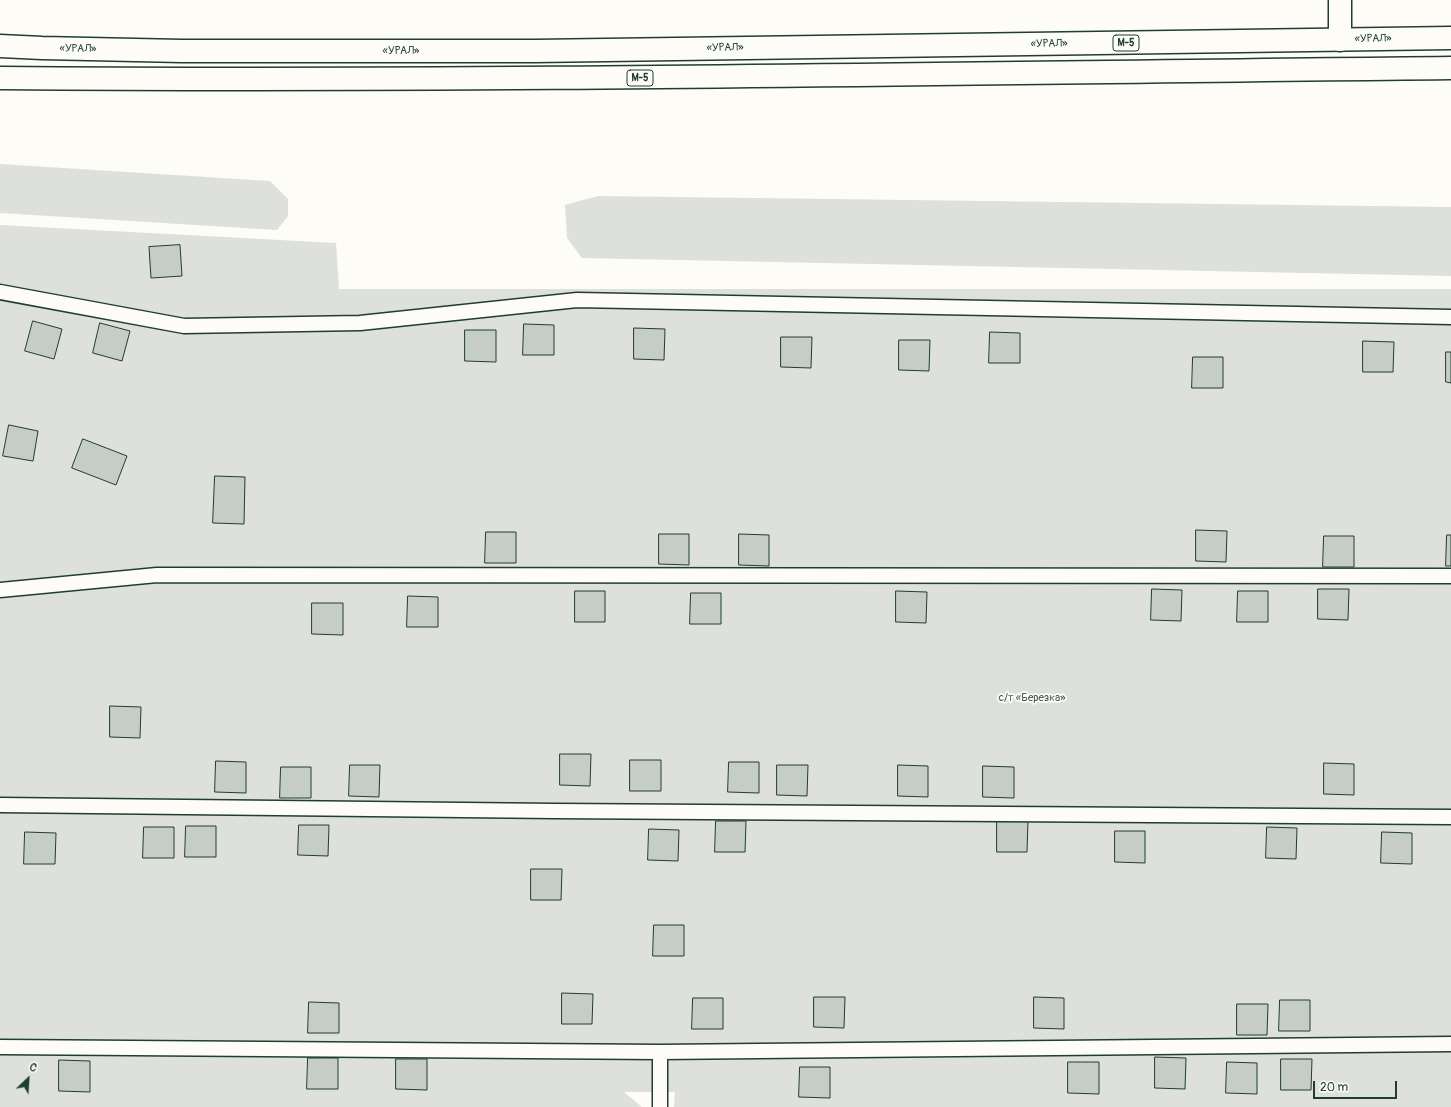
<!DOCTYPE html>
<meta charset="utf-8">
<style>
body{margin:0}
#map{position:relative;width:1451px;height:1107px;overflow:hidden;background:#fdfcf7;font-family:Pangolin,sans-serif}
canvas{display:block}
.north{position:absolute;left:8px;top:1059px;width:40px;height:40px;-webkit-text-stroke:3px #fdfcf7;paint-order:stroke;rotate:25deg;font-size:11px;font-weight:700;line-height:16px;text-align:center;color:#1f3d34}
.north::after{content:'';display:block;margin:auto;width:14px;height:18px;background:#1f3d34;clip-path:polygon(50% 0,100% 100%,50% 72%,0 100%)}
.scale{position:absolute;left:1313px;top:1081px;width:84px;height:18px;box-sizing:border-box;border:2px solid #1f3d34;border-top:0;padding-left:5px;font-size:12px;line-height:14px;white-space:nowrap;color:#1f3d34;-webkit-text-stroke:3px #fdfcf7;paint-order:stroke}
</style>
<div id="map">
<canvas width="1451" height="1107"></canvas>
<div class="north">С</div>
<div class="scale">20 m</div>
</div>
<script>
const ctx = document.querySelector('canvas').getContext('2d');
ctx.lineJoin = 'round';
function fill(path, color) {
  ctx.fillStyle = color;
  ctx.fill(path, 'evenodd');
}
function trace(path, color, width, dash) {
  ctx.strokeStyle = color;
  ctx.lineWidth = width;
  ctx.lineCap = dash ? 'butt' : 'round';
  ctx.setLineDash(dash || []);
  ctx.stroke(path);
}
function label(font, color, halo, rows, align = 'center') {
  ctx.font = font + ' Pangolin,sans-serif';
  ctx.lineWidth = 3.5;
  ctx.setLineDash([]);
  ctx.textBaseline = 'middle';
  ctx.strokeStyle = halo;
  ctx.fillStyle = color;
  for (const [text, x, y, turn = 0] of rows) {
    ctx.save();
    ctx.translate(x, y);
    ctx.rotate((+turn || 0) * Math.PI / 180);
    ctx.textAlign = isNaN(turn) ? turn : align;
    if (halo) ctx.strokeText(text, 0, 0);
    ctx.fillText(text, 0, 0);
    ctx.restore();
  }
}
fill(new Path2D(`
 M0,164L270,181L288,199V216L277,230L0,213Z
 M598,196L1451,207V276L582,258L567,238L565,205Z
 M0,225L336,243L339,289H1451V1107H674L675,1092H624L642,1107H0Z`), '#dde0db');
const building = new Path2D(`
 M180,245L182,276L151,278L149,247Z
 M33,321L62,329L54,359L25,351Z
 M100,323L130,331L122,361L93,353Z
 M524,324L554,325V355H523Z
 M634,328L665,329L664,360L634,359Z
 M465,330H496V362L465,361Z
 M990,332L1020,333V363H989Z
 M781,337H812L811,368L781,367Z
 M899,340H930L929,371L899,370Z
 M1363,341L1394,342L1393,372H1363Z
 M1446,352H1451V383L1446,382Z
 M1193,357H1223V388H1192Z
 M9,425L38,431L33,461L3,456Z
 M83,439L127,456L116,485L72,468Z
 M215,476L245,477L244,524L213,523Z
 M1196,530L1227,531L1226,562L1196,561Z
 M486,532H516V563H485Z
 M659,534H689V565L659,564Z
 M739,534L769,535V566L739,565Z
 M1447,535H1451V566H1446Z
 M1324,536H1354V567H1323Z
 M1152,589L1182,590L1181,621L1151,620Z
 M1318,589H1349L1348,620L1318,619Z
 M575,591H605V622H575Z
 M896,591L927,592L926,623L896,622Z
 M1238,591H1268V622H1237Z
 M691,593H721V624H690Z
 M408,596L438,597V627H407Z
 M312,603H343V635L312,634Z
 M110,706L141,707L140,738L110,737Z
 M560,754H591L590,786L560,785Z
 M630,760H661V791H630Z
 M216,761L246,762V793L215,792Z
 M729,762H759V793L728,792Z
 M1324,763L1354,764V795L1324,794Z
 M350,765H380L379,797L349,796Z
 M777,765H808L807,796L777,795Z
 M898,765L928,766V797L898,796Z
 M983,766L1014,767V798L983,797Z
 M281,767H311V798H280Z
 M716,821H746L745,852H715Z
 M997,821H1028L1027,852H997Z
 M299,825H329L328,856L298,855Z
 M186,826H216V857H185Z
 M144,827H174V858H143Z
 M1267,827L1297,828L1296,859L1266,858Z
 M649,829L679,830L678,861L648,860Z
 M1115,831H1145V863L1115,862Z
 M25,832L56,833L55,864H24Z
 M1382,832L1412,833V864L1381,863Z
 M531,869H562L561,900H531Z
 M654,925H684V956H653Z
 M562,993L593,994L592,1024H562Z
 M814,997H845L844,1028L814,1027Z
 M1034,997L1064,998V1029L1034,1028Z
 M693,998H723V1029H692Z
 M1280,1000H1310V1031H1279Z
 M309,1002L339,1003V1033H308Z
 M1237,1004H1268L1267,1035H1237Z
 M1155,1057L1186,1058L1185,1089L1155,1088Z
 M308,1058H338V1089H307Z
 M396,1059H427V1090L396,1089Z
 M1281,1059H1312L1311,1090H1281Z
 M59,1060L90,1061V1092L59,1091Z
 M1068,1062H1099V1094L1068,1093Z
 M1227,1062L1257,1063V1094L1226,1093Z
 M800,1067H830V1098L799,1097Z`);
fill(building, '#c6cdc7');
trace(building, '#1f3d34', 1);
const lane = new Path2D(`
 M0,292L184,326L360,323L577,300L1451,317
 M0,590L157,575L1451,576
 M0,805L555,811L1451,817
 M0,1047L660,1052L1451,1044
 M660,1107V1052`);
const street = new Path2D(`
 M1340,0V40`);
const highway = new Path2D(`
 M0,46L42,48L182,51H535L1451,38
 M0,78C484,82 967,73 1451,68`);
trace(lane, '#1f3d34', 17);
trace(street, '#1f3d34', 25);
trace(highway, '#1f3d34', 25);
trace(lane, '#fdfcf7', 14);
trace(street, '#fdfcf7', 22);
trace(highway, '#fdfcf7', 22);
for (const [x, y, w] of [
 [1126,43,26],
 [640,78,26]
]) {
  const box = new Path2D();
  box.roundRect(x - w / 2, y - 8, w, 16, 3);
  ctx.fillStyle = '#fdfcf7';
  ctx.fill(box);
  trace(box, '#1f3d34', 1);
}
label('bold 10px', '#1f3d34', null, [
 ["М-5",1126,43],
 ["М-5",640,78]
]);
label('11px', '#1f3d34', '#fdfcf7', [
 ["«УРАЛ»",1373,39,-1],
 ["«УРАЛ»",1049,44,-1],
 ["«УРАЛ»",725,48,-1],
 ["«УРАЛ»",78,49,1],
 ["«УРАЛ»",401,51]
]);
label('11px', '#455e55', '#fdfcf7', [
 ["с/т «Березка»",1032,698]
]);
</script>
